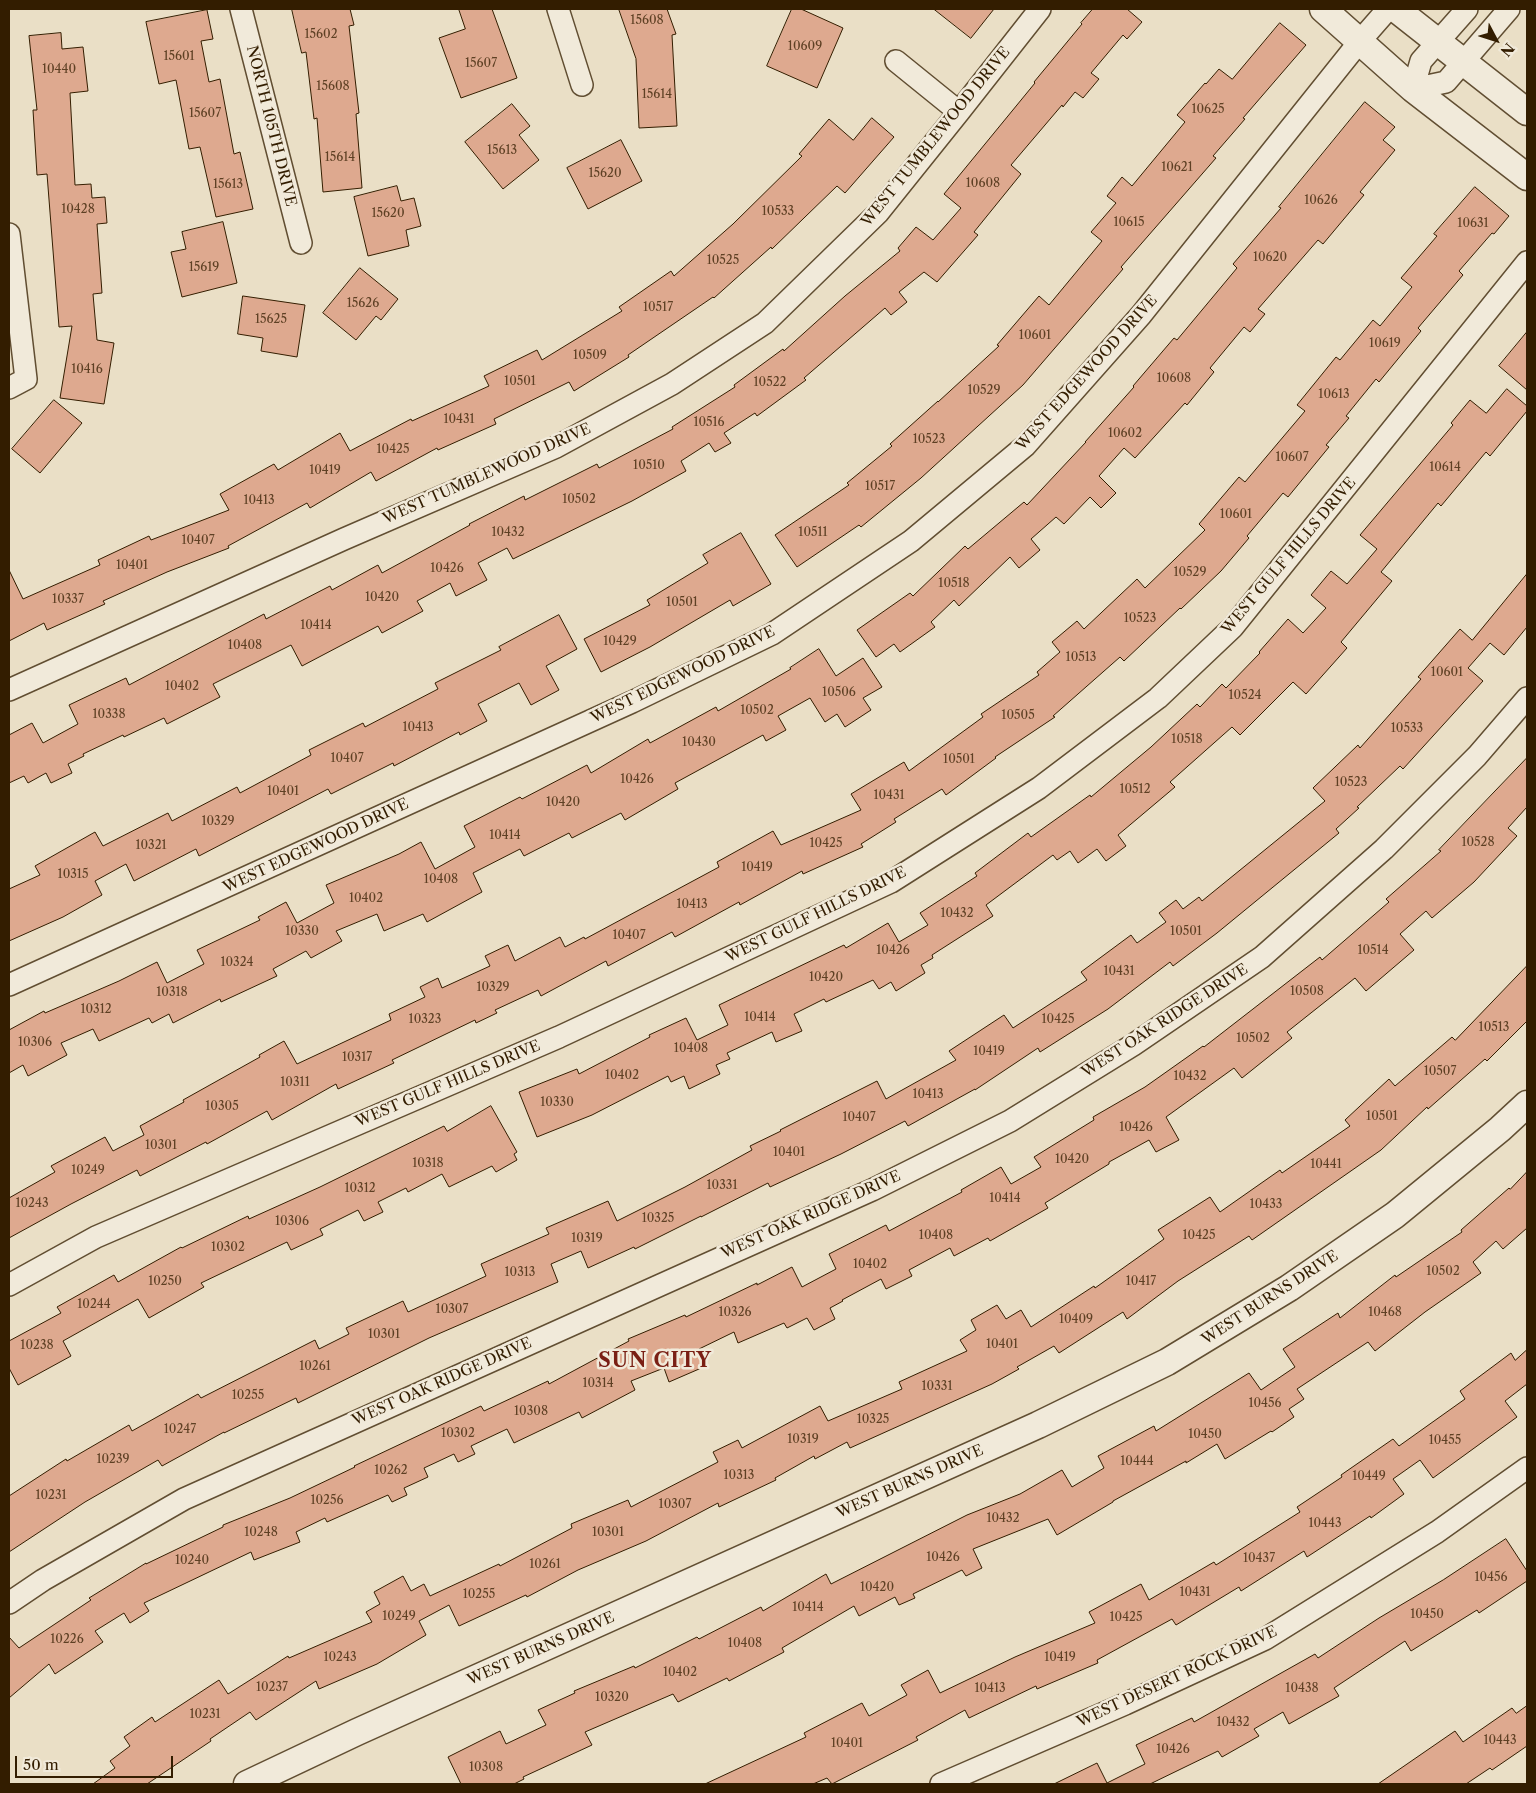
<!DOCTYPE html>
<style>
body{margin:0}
#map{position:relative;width:1536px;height:1793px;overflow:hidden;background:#eadfc6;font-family:"Libre Caslon Text",serif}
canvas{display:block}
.frame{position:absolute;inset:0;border:10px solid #331d00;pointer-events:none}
.north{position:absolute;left:1471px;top:15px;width:50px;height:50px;-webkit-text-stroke:4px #f1eada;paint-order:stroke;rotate:130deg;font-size:14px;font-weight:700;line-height:20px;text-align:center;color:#331d00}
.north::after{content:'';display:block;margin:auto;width:18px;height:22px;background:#331d00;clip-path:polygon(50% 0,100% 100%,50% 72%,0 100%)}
.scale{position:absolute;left:15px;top:1756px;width:158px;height:22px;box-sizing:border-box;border:2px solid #331d00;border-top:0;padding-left:6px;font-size:15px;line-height:18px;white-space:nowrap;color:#331d00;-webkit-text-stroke:4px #f1eada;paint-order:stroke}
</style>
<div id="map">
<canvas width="1536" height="1793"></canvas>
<div class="frame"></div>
<div class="north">N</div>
<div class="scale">50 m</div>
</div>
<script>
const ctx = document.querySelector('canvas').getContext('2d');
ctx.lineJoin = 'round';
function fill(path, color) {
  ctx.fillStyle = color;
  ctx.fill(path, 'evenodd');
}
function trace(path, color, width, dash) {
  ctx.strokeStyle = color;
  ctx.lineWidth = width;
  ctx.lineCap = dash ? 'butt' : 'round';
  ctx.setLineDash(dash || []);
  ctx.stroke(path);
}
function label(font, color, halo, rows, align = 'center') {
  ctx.font = font + ' "Libre Caslon Text",serif';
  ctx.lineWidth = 5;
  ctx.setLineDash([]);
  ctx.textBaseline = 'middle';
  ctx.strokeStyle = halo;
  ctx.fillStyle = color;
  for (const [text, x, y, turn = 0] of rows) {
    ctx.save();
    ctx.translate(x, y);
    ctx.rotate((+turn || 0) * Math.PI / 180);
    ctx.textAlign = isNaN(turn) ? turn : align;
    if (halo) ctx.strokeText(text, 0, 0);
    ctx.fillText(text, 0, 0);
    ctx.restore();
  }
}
const building = new Path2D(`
 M292,9H350L354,25L349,26L359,113L356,114L362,188L323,192L317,118L314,119L306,52L302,53Z
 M459,9H492L517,78L461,98L439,38L465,29Z
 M619,9H667L676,34L672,35L677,126L639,128L636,59Z
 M792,9H801L843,28L817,88L767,66Z
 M934,9H994L971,38Z
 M1093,9H1127L1142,22L1127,39L1123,35L1091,73L1099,79L1083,98L1075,92L1063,107L1062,105L1011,165L1021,174L974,232L978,235L937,282L924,272L899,292L907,302L891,315L885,308L804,378L806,380L757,416L755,413L724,433L731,443L715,452L709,443L681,461L686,471L632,501L513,559L507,548L478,563L487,580L456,596L450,583L417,601L423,611L382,633L378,626L302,666L291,645L213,684L220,697L167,724L164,718L124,737L123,735L83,754L84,756L68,764L72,773L51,783L46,773L28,783L24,776L9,783V735L32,723L43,743L78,724L69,705L126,678L129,685L264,614L266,619L330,586L332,590L378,565L382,573L470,525L469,524L524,496L525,500L597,464L599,468L673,429L672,427L735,387L734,385L783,349L784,351L845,296L900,251L898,248L916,227L933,240L961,208L944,194L1035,83L1034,82L1082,24L1081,23Z
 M207,10L213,39L201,41L209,82L220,79L234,154L240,152L253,209L216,217L200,147L189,149L176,80L159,84L146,22Z
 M1280,23L1306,45L1243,118L1245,119L1213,156L1216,158L1121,267L1123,269L1023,385L921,478L861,527L859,525L797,567L775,535L849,485L847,483L892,446L890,444L938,401V402L999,346L997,345L1039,296L1049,305L1102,241L1091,232L1116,203L1107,196L1122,177L1132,186L1185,122L1177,115L1205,83L1206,84L1219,69L1232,79Z
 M61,33L62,49L83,47L88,91L70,93L75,185L91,184L92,198L105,197L107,223L97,224L102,293L93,294L97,340L114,343L104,404L60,398L72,326L59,327L47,174L37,175L33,110H37L29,36Z
 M1365,102L1395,127L1383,140L1395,150L1360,192L1364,195L1323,244L1318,240L1258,309L1265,314L1250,332L1244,327L1210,368L1214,372L1187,405L1185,403L1135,458L1124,448L1099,476L1116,493L1101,508L1090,497L1064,524L1056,517L1031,539L1040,550L1019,568L1010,557L959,606L954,600L931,622L935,627L900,652L894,644L876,657L857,630L910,593L913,596L965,546L968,549L1024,502L1027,505L1086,442H1085L1134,387L1133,386L1174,338L1177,340L1237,268L1233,264L1281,208L1279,207Z
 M512,104L530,126L519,135L539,160L503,189L465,142Z
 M872,118L894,137L845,193L837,186L772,249L771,247L714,298L713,297L628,355L629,357L574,391L569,382L494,419L496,424L438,450L437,448L376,481L371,472L310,508L307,503L228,546L229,548L167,572L103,601L105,604L47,630L44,623L9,641V570L23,599L100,565L98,560L149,536L151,540L229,510L220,494L274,464L278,470L340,433L350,451L411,419L412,421L489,386L484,376L537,350L542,360L622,311L619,307L671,271L674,276L733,224L802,156L799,154L829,119L853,140Z
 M621,140L642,181L588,209L567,168Z
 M397,186L401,201L414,198L421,226L406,230L409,246L368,256L354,197Z
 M1475,187L1509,216L1494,234L1492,233L1459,271L1463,275L1418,328L1421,331L1379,382L1376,379L1346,416L1349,418L1326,445L1329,447L1288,497L1283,493L1247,536L1249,538L1221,571L1181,609L1180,608L1124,661L1120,657L1053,716L1055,717L995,757L996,758L946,795L942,789L894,819L896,822L861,844L863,847L803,874L802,871L740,905L739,902L675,937L672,932L608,966L606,961L541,996L538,990L495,1010L497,1013L476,1023L475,1020L392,1060L394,1063L338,1089L336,1084L272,1120L267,1111L207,1144L206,1142L140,1176L137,1170L71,1204L9,1238V1198L55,1172L51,1166L105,1137L113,1151L144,1135L140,1126L184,1102L183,1100L260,1057L259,1055L284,1041L297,1064L391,1020L389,1014L425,997L420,987L438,978L442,988L490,966L485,956L508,945L515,961L560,937L565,947L584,937L585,939L719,867L717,862L773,831L781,845L861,810L851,794L904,762L909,771L983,717L981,714L1039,675L1037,672L1060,652L1052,642L1077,621L1084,629L1137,579L1145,588L1205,530L1199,524L1239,477L1245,482L1305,411L1297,405L1336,357L1340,360L1373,320L1380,326L1412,287L1401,278L1437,236L1434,234Z
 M223,222L237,283L182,297L171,252L186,249L182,232Z
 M360,268L398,299L381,320L376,316L356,340L323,313Z
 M243,296L305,305L297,357L261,351L263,338L238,334Z
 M1527,332V390L1499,366Z
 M1507,389L1527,406V411L1490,456L1486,452L1441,506L1438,503L1381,572L1392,581L1341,642L1347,648L1306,694L1293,682L1240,735L1232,727L1170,782L1175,787L1118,835L1126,846L1106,861L1097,849L1078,863L1070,851L1057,860L1053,855L986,905L993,916L932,955L933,958L921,965L925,973L896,991L891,982L879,989L873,980L826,1002L824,999L794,1014L802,1031L776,1042L772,1032L727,1053L730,1059L716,1065L720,1074L689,1089L684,1076L671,1082L668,1076L592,1115L537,1137L519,1092L577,1069L579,1074L650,1037L649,1035L686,1018L697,1040L728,1025L719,1005L844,945L846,948L888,923L899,942L928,925L920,913L977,876L975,873L1028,833L1031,837L1090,795L1091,797L1151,747L1197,704L1200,707L1222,684L1226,688L1260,653L1259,652L1288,619L1303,633L1326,608L1311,595L1331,571L1347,584L1377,549L1360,535L1453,425L1451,423L1470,400L1486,413Z
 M54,400L82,423L40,473L12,449Z
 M741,533L771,584L733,606L730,600L650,647L601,672L584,639L650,605L647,600L708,563L703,555Z
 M1527,574V627L1504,655L1490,643L1468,668L1483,681L1403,769L1400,766L1357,807L1359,808L1336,829L1339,833L1217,933L1173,966L1170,962L1108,1009L1040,1052L1038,1048L975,1090V1089L908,1126L905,1121L841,1154L770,1187L768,1183L701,1217V1216L635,1249L634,1247L588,1268L581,1251L551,1264L558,1282L429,1338L298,1403L296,1398L224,1433V1432L162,1466L158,1460L85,1502L9,1552V1496L66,1459L67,1461L129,1425L132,1431L198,1394L201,1398L315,1340L319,1349L349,1334L346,1328L403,1301L408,1312L486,1276L481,1264L549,1234L546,1228L608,1201L617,1221L685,1187L752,1150L750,1146L781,1131L780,1130L877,1081L886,1099L956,1060L949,1051L1004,1015L1013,1028L1087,980L1081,972L1131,935L1137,943L1166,922L1159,913L1176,900L1183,909L1199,897L1202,901L1325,801L1313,788L1358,745L1360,748L1421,679L1418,677L1460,629L1472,640Z
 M559,615L577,649L546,666L559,690L531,705L519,683L478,704L487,721L460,735L459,732L394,766L393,763L331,794L328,789L199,856L196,849L134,881L126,864L95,881L102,895L63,917L9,941V889L40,875L35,866L95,832L103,846L168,813L172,821L237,787L240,793L311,755L309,750L363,723L365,727L438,689L435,683L501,650L499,647Z
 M819,649L836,676L863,658L882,687L863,698L871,710L845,727L837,714L825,722L810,698L778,716L786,730L766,741L763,735L675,783L678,789L625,820L621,813L572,838L569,833L524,856L520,849L473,873L482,892L427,922L423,914L384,931L377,914L336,931L342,941L311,958L306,951L273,969L277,976L221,1002L220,999L173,1023L169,1014L152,1023L149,1018L99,1041L93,1029L61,1043L67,1055L28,1076L23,1065L9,1073V1030L44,1011L45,1013L119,981L157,962L167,983L204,964L197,950L260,920L258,917L286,902L297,923L334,903L326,885L399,854L421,842L435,869L475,847L464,826L520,797L522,799L587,765L591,773L648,739L650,743L716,707L718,711L791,669L790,668Z
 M1527,758V807L1508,828L1517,836L1474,882L1432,918L1426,911L1400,934L1414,950L1366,991L1355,978L1287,1032L1292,1038L1242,1078L1234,1068L1166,1117L1179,1140L1156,1152L1149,1140L1109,1162V1164L1045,1203L1048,1208L990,1241L988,1238L954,1256L950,1248L909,1270L912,1276L886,1289L881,1279L842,1300L843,1301L830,1308L835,1319L814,1330L807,1318L787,1328L784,1323L738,1343L734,1332L699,1349L706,1366L669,1382L664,1368L631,1381L635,1390L582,1418L579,1412L514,1443L507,1429L471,1446L475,1454L458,1462L454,1454L424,1468L428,1477L404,1488L407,1495L392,1502L388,1495L327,1522L325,1518L296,1532L300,1542L254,1560L251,1552L144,1603L149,1611L130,1623L124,1613L95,1631L103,1642L55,1674L49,1664L9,1698V1637L19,1648L91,1600L89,1598L146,1563V1564L223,1527V1525L290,1498L355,1467L354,1466L481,1406L484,1411L548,1381L549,1384L629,1341L628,1339L685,1315L686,1317L757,1283V1285L792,1267L802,1287L836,1269L829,1254L886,1225L889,1231L962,1192L961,1190L1001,1167L1011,1184L1041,1167L1034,1157L1094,1120L1093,1117L1145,1087L1203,1046L1204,1047L1320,957L1322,960L1389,902L1386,899L1441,851L1439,850Z
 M1527,966V1021L1487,1061L1485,1059L1428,1109L1427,1107L1381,1150L1252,1240L1249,1236L1178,1281L1127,1319L1123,1312L1059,1353L1054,1346L1017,1367L1019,1369L992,1384L850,1448L847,1442L815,1459L814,1456L775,1478L776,1480L719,1507L718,1503L646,1541L578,1570L527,1597L526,1595L459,1626L449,1605L419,1621L426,1635L377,1664L319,1689L316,1681L256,1720L250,1712L210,1739L211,1741L147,1784H93L115,1768L110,1761L130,1746L124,1737L152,1717L155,1722L219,1680L228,1694L288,1656L289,1658L372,1622L366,1612L380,1604L374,1592L403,1576L411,1591L424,1584L430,1596L499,1564L500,1566L572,1528L571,1524L628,1500L631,1507L718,1462L713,1452L738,1440L742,1448L820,1406L828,1421L902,1389L899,1382L967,1351L960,1340L976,1330L971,1320L997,1305L1006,1319L1021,1310L1031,1327L1094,1286L1095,1288L1164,1239L1158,1230L1210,1197L1220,1212L1280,1170L1282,1173L1350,1126L1345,1120L1389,1079L1395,1086L1452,1037L1455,1040Z
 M491,1106L517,1152L514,1154L517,1160L496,1172L492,1166L449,1187L442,1174L408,1192L406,1188L378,1202L383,1212L364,1221L358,1210L320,1229L323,1235L291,1250L287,1242L201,1283L204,1287L149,1318L138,1299L63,1341L71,1356L18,1385L9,1368V1341L61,1313L57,1307L114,1275L118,1282L181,1247L182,1248L248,1216L249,1219L320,1187L444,1126L447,1131Z
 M1527,1172V1228L1503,1249L1496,1241L1473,1262L1481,1273L1425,1312L1375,1351L1368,1342L1297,1389L1304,1399L1289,1409L1294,1417L1272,1432L1271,1431L1225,1459L1217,1444L1186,1463V1461L1113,1501V1502L1057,1535L1048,1519L973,1549L982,1568L966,1576L962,1570L913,1594L915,1598L899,1605L895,1597L859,1616L854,1606L782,1648L784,1652L729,1681L727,1678L678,1702L673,1694L585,1732L592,1745L523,1777L524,1779L514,1784H461L448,1757L500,1731L506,1744L546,1725L538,1710L575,1693L574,1691L634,1666L635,1668L697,1637L699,1639L761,1607L763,1611L826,1574L831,1584L967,1515L1020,1494L1062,1470L1072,1487L1104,1468L1098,1456L1154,1426L1156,1431L1249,1373L1261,1390L1295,1367L1283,1349L1338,1313L1340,1318L1395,1275L1396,1277L1462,1232L1461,1230L1509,1188L1510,1189Z
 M1527,1350V1384L1505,1401L1517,1417L1433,1478L1420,1460L1393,1479L1404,1494L1371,1518L1370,1516L1307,1557L1304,1551L1241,1591L1239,1587L1176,1625L1172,1619L1097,1660L1098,1663L1037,1689L1036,1686L969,1718L965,1710L916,1737L918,1740L832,1784L827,1778L813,1784H705L806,1737L804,1733L862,1703L869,1716L907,1695L901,1685L928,1670L940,1693L1015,1657L1095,1623L1089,1612L1141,1584L1149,1600L1214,1562L1216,1565L1300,1512L1297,1507L1342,1477L1341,1475L1393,1439L1399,1446L1465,1399L1460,1391L1511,1353L1515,1360Z
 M1506,1539L1527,1571V1581L1479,1613L1477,1610L1411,1651L1405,1641L1334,1688L1339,1696L1289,1724L1283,1712L1254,1729L1259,1736L1222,1757L1218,1751L1150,1784H1054L1097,1763L1107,1783L1145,1764L1136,1745L1192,1718L1194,1722L1315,1654L1318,1658L1379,1618L1443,1580Z
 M1527,1706V1746L1492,1770L1490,1768L1466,1784H1378L1455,1731L1463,1742L1512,1708L1516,1713Z`);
fill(building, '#dea98f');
trace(building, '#331d00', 1);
const minor = new Path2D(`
 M241,9L301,243
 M558,9L582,85
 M1467,9L1421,61L1413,89L1446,82L1509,9
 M896,61L959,112
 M9,234L26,379L9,388
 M9,690L344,539L556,447L672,384L765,323L878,213L959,112L1040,9
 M9,985L632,702L772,634L911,541L1025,446L1141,315L1360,41L1388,9
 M9,1285L96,1237L559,1037L891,882L1039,788L1158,698L1233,627L1527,262
 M9,1603L43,1580L184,1499L872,1190L1010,1121L1133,1045L1262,957L1384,849L1477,756L1527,698
 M941,1784L1125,1704L1265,1639L1437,1532L1527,1468`);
const tertiary = new Path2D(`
 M1323,9L1413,89L1527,177
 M1396,9L1527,112
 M247,1784L357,1732L1038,1425L1167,1362L1289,1288L1395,1215L1500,1129L1527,1104`);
trace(minor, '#614e32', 24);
trace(tertiary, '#614e32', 29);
trace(minor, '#f1eada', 21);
trace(tertiary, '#f1eada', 26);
label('12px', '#5e4024', null, [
 ["15608",647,21],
 ["15602",321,35],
 ["10609",805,47],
 ["15601",179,57],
 ["15607",481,64],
 ["10440",59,70],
 ["15608",333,87],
 ["15614",657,95],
 ["10625",1208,110],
 ["15607",205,114],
 ["15613",502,151],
 ["15614",340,158],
 ["10621",1177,168],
 ["15620",605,174],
 ["10608",983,184],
 ["15613",228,185],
 ["10626",1321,201],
 ["10428",78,210],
 ["10533",778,212],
 ["15620",388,214],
 ["10615",1129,223],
 ["10631",1473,224],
 ["10620",1270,258],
 ["10525",723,261],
 ["15619",204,268],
 ["15626",363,304],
 ["10517",658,308],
 ["15625",271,320],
 ["10601",1035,336],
 ["10619",1385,344],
 ["10509",590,356],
 ["10416",87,370],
 ["10608",1174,379],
 ["10501",520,382],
 ["10522",770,383],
 ["10529",984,391],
 ["10613",1334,395],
 ["10431",459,420],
 ["10516",709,423],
 ["10602",1125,434],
 ["10523",929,440],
 ["10425",393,450],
 ["10607",1292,458],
 ["10510",649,466],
 ["10614",1445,468],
 ["10419",325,471],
 ["10517",880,487],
 ["10502",579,500],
 ["10413",259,501],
 ["10601",1236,515],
 ["10432",508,533],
 ["10511",813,533],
 ["10407",198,541],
 ["10401",132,566],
 ["10426",447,569],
 ["10529",1190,573],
 ["10518",954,584],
 ["10420",382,598],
 ["10337",68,600],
 ["10501",682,603],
 ["10523",1140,619],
 ["10414",316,626],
 ["10429",620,642],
 ["10408",245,646],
 ["10513",1081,658],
 ["10601",1447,673],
 ["10402",182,687],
 ["10506",839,693],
 ["10524",1245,696],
 ["10502",757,711],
 ["10338",109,715],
 ["10505",1018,716],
 ["10413",418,728],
 ["10533",1407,729],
 ["10518",1187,740],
 ["10430",699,743],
 ["10407",347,759],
 ["10501",959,760],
 ["10426",637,780],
 ["10523",1351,783],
 ["10512",1135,790],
 ["10401",283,792],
 ["10431",889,796],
 ["10420",563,803],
 ["10329",218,822],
 ["10414",505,836],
 ["10528",1478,843],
 ["10425",826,844],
 ["10321",151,846],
 ["10419",757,868],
 ["10315",73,875],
 ["10408",441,880],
 ["10402",366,899],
 ["10413",692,905],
 ["10432",957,914],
 ["10330",302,932],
 ["10501",1186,932],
 ["10407",629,936],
 ["10426",893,951],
 ["10514",1373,951],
 ["10324",237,963],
 ["10431",1119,972],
 ["10420",826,978],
 ["10329",493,988],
 ["10508",1307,992],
 ["10318",172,993],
 ["10312",96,1010],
 ["10414",760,1018],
 ["10323",425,1020],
 ["10425",1058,1020],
 ["10513",1494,1028],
 ["10502",1253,1039],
 ["10306",35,1043],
 ["10408",691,1049],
 ["10419",989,1052],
 ["10317",357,1058],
 ["10507",1440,1072],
 ["10402",622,1076],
 ["10432",1190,1077],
 ["10311",295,1083],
 ["10413",928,1095],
 ["10330",557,1103],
 ["10305",222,1107],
 ["10501",1382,1117],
 ["10407",859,1118],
 ["10426",1136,1128],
 ["10301",161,1146],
 ["10401",789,1153],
 ["10420",1072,1160],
 ["10318",428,1164],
 ["10441",1326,1165],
 ["10249",88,1171],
 ["10331",722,1186],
 ["10312",360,1189],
 ["10414",1005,1199],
 ["10243",32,1204],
 ["10433",1266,1205],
 ["10325",658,1219],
 ["10306",292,1222],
 ["10408",936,1236],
 ["10425",1199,1236],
 ["10319",587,1239],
 ["10302",228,1248],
 ["10402",870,1265],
 ["10502",1443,1272],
 ["10313",520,1273],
 ["10250",165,1282],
 ["10417",1141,1282],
 ["10244",94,1305],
 ["10307",452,1310],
 ["10326",735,1313],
 ["10468",1385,1313],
 ["10409",1076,1320],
 ["10301",384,1335],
 ["10401",1002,1345],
 ["10238",37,1346],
 ["10261",315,1367],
 ["10314",598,1384],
 ["10331",937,1387],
 ["10255",248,1396],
 ["10456",1265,1404],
 ["10308",531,1412],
 ["10325",873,1420],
 ["10247",180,1430],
 ["10302",458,1434],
 ["10450",1205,1435],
 ["10319",803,1440],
 ["10455",1445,1441],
 ["10239",113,1460],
 ["10444",1137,1462],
 ["10262",391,1471],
 ["10313",739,1476],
 ["10449",1369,1477],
 ["10231",51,1496],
 ["10256",327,1501],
 ["10307",675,1505],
 ["10432",1003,1519],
 ["10443",1325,1524],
 ["10248",261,1533],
 ["10301",608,1533],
 ["10426",943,1558],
 ["10437",1259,1559],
 ["10240",192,1561],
 ["10261",545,1565],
 ["10456",1491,1578],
 ["10420",877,1588],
 ["10431",1195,1593],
 ["10255",479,1595],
 ["10414",808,1608],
 ["10450",1427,1615],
 ["10249",399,1617],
 ["10425",1126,1618],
 ["10226",67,1640],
 ["10408",745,1644],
 ["10243",340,1658],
 ["10419",1060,1658],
 ["10402",680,1673],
 ["10237",272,1688],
 ["10413",990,1689],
 ["10438",1302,1689],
 ["10320",612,1698],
 ["10231",205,1715],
 ["10432",1233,1723],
 ["10443",1500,1741],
 ["10401",847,1744],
 ["10426",1173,1750],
 ["10308",486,1768]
]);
label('15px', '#331d00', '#f1eada', [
 ["NORTH 105TH DRIVE",271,126,76],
 ["WEST TUMBLEWOOD DRIVE",936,137,-51],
 ["WEST EDGEWOOD DRIVE",1087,373,-48],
 ["WEST TUMBLEWOOD DRIVE",487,474,-24],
 ["WEST GULF HILLS DRIVE",1289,556,-50],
 ["WEST EDGEWOOD DRIVE",683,675,-26],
 ["WEST EDGEWOOD DRIVE",316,846,-25],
 ["WEST GULF HILLS DRIVE",816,915,-26],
 ["WEST OAK RIDGE DRIVE",1165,1021,-33],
 ["WEST GULF HILLS DRIVE",448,1084,-23],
 ["WEST OAK RIDGE DRIVE",811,1215,-24],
 ["WEST BURNS DRIVE",1270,1298,-33],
 ["WEST OAK RIDGE DRIVE",442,1382,-24],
 ["WEST BURNS DRIVE",910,1482,-24],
 ["WEST BURNS DRIVE",541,1649,-24],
 ["WEST DESERT ROCK DRIVE",1177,1677,-25]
]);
ctx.letterSpacing = '1px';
label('bold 20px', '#7a1f14', '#f1eada', [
 ["SUN CITY",655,1361]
]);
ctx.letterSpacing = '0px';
</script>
